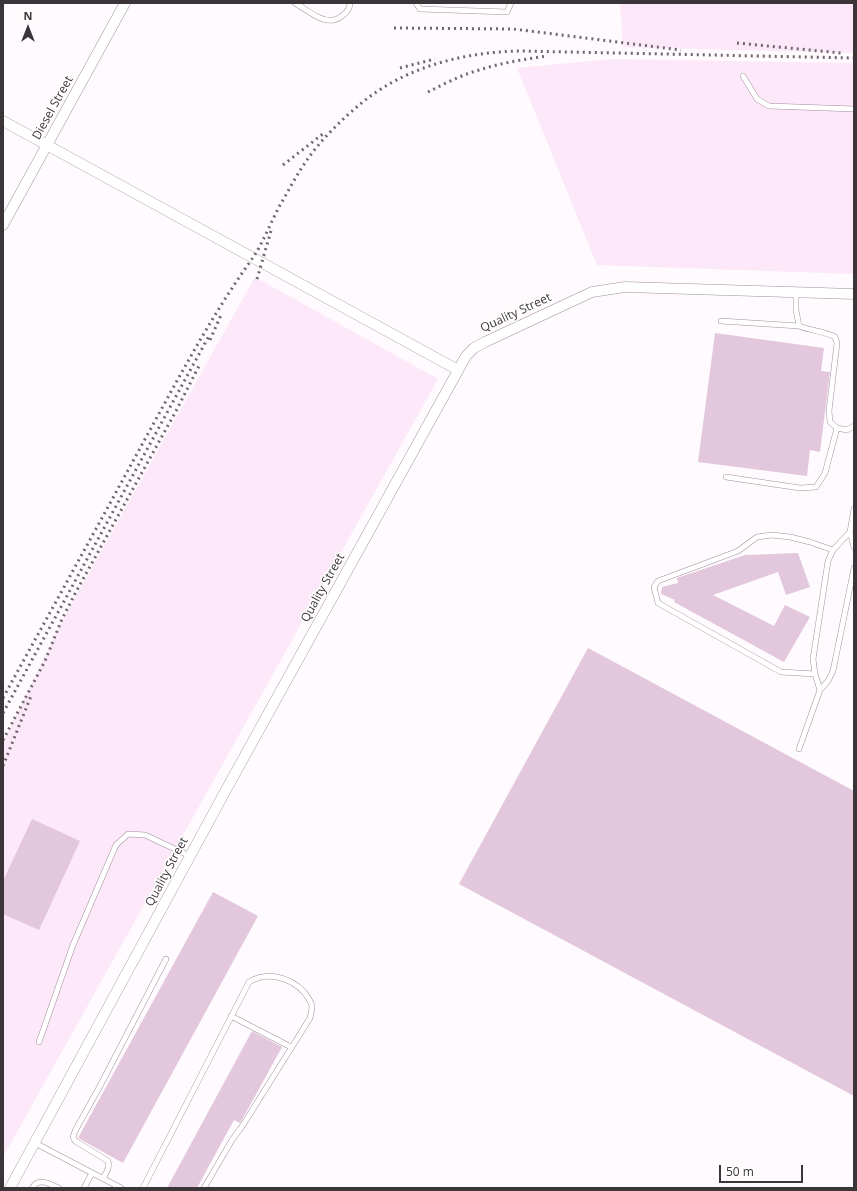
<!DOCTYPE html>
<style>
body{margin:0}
#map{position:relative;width:857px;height:1191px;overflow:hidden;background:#fefafd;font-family:"Open Sans",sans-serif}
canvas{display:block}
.frame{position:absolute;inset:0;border:4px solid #3b3439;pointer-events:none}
.north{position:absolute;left:8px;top:8px;width:40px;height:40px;-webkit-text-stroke:3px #fff;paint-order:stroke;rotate:0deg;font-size:11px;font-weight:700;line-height:16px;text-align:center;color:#3b3439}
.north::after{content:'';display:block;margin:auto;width:14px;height:18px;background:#3b3439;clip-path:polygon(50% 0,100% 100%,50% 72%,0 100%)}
.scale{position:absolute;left:719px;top:1165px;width:84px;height:18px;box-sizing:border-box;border:2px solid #3b3439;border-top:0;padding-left:5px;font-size:12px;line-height:14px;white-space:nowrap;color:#3b3439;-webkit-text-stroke:3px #fff;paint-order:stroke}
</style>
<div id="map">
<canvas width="857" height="1191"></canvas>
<div class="frame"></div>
<div class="north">N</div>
<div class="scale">50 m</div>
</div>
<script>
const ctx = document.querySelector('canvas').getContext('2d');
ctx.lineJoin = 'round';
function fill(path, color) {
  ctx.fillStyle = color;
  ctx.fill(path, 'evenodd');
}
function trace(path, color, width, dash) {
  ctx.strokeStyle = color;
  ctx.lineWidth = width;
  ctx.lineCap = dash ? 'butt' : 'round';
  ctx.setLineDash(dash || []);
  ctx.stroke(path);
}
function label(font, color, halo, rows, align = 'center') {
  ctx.font = font + ' "Open Sans",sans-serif';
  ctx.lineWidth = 3;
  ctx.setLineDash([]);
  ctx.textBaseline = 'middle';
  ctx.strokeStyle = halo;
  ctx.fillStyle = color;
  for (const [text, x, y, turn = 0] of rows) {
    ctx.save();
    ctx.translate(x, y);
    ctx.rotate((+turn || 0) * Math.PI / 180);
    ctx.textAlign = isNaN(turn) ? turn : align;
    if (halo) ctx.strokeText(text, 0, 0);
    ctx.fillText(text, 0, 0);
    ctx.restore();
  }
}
fill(new Path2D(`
 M620,3H854V53L623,47Z
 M612,59L854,63V274L597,265L517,68Z
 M255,277L438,379L3,1157V743L61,623Z`), '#fce8f8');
fill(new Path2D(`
 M715,333L824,348L821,371L830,372L820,452L810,450L807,476L698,462Z
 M798,553L810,587L786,595L778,572L713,595L774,626L785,605L810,617L784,662L674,602L675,600L661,594L662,587L678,583L677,578L745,555Z
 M588,648L854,791V1096L459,884Z
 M32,819L80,841L39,930L3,914V881Z
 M213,892L258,916L123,1163L78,1138Z
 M252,1031L282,1047L248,1109L240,1123L234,1120L197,1188H167Z`), '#e3c7dd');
const lane = new Path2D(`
 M295,3C306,9 320,22 333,20C336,20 339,18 342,16C346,13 350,8 350,3
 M416,3L420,9L507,12L511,3
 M743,76L757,99L769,106L854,109
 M796,292V310L799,326C811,331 824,331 835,337L837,343L829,411L830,422L837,428L847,430L854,426
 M721,321L799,326
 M726,477L800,488L816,487L825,473L837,428
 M850,532L854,547
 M815,674L781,672L658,603L654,587L658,581L738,551L757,537L772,535L790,537L810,542L833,550
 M820,690L815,674L813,659L828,561L833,550L850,532L854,509
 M799,749L820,690L828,681L833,671L854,568
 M231,1016L291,1047
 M39,1042L73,945L116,845L128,834L145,835L190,856
 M35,1143L121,1188
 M103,1178C106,1173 110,1168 108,1161L75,1141L73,1137L75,1131L100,1086L166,959
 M32,1188C39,1177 49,1184 59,1188
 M84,1188L92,1173
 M143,1188L249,982C267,971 290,977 304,992C307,996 311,1001 312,1006C312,1010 311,1014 310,1018L243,1125L232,1140L204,1188`);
const street = new Path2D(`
 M3,121L458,370
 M3,225L125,3
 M10,1188L227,788L466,356L474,348L485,342L592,292L625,287L854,294`);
trace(lane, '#a0909d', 6);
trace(street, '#a0909d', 11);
trace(lane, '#fff', 5);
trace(street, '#fff', 10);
trace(new Path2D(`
 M394,28L513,29L681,50
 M737,43L841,53
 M400,68L435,59
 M428,92C444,84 461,75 479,70C501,63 525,59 548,56
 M283,165L324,133
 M257,279L271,231
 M210,340L221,315
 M3,698C48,616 94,533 139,450C175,385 209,319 252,259C263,243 271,222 280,205C289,190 297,174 307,160C321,140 339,122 358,106C402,68 462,52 520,51L854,58
 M3,713L210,334
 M3,740L45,661L62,619L77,590L176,411L199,366
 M3,766L31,696`), '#6e686c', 3, [2, 4]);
label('12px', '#3b3439', '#fff', [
 ["Diesel Street",53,108,-61],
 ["Quality Street",516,313,-25],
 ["Quality Street",323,588,-61],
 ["Quality Street",167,872,-62]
]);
</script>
